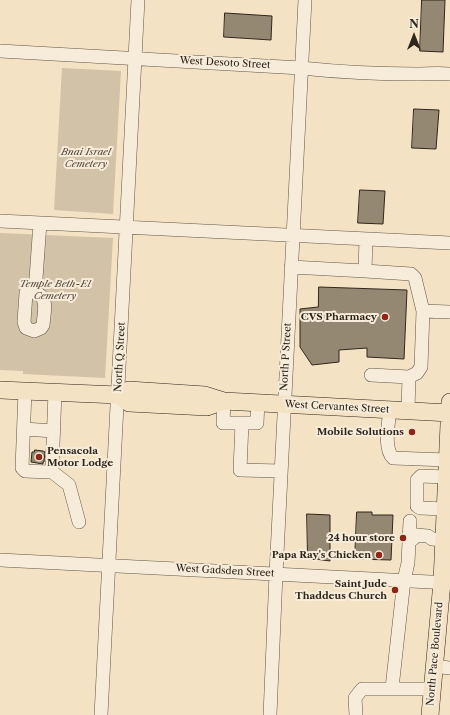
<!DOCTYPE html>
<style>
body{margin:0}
#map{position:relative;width:450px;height:715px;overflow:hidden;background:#f3e2c4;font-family:"Libre Caslon Text",serif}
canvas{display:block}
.north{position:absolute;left:394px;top:16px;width:40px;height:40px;-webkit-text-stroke:3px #f7ecd9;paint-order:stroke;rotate:0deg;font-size:11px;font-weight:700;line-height:16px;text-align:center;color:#2f261c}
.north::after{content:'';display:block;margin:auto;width:14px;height:18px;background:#2f261c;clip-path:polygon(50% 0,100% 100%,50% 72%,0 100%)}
</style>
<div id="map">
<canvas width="450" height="715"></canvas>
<div class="north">N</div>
</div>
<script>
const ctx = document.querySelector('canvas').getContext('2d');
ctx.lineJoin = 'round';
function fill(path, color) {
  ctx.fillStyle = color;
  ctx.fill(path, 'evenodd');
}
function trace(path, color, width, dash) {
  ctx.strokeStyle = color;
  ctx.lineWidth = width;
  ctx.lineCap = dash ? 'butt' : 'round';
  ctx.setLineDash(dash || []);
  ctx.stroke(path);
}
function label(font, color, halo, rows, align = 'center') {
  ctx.font = font + ' "Libre Caslon Text",serif';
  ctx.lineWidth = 4;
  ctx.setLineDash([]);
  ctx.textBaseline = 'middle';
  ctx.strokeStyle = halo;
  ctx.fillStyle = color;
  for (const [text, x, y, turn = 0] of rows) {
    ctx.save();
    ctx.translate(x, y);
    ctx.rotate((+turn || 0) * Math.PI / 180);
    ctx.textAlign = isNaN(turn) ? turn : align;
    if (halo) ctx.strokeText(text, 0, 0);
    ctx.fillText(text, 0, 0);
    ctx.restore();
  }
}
fill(new Path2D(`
 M62,68L121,71L113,214L54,210Z
 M0,233L113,238L105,378L23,374V371L0,370Z`), '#d2c2a7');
const building = new Path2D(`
 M422,0H445L443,52L420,51Z
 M225,13L272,16L271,40L224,37Z
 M414,109L439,110L436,149L412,148Z
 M360,190L385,191L383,224L358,223Z
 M319,287L407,290L404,359L367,357V348L339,350V362L312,365L300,347V309L318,307Z
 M35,450L43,451L45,452L44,462H43V464L31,462L32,452H34Z
 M357,512H372V515H393L391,560L355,559Z
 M307,514L330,515V561L308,558Z`);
fill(building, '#958873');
trace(building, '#2f261c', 1);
const minor = new Path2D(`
 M0,51L301,68C339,72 378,74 416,74C427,74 438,73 450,74
 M0,221L450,243
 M291,267L365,271L366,239
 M365,271L411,274L415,278L423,311L450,312
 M35,292L26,293L24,322L26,328L34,331L41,328L43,325C44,312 49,297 35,292L40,223
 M371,375L409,377
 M25,391L22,468L25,471L49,472L52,470L55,392
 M224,401L223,423H242L240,470L281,471
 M390,409C389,422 383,448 393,458L447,460
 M408,410L409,377L417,373L421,367L423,311
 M242,423H257L258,402
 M24,429L54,431
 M51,471L69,485L79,522
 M445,509L420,508L417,506V480L421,476L446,477
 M409,538L413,539L416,535L428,536L432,539L443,540
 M0,560L450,583
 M434,666L450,668
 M392,688L404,580L408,563L410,521
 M101,715L138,0
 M270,715L276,574L305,0
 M356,715L355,698L362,689H432`);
const major = new Path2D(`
 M0,390L118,395L129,390L205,395L224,401L450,413
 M118,395L129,403L207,407L224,401
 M430,715L442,582L450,402`);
trace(minor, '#605546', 14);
trace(major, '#2f261c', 18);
trace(minor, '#f7ecd9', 13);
trace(major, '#f3e2c4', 17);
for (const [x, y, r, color] of [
 [385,317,4,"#8f2418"],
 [412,432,4,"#8f2418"],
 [39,457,4,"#8f2418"],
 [403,538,4,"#8f2418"],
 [379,555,4,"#8f2418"],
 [395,590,4,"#8f2418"]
]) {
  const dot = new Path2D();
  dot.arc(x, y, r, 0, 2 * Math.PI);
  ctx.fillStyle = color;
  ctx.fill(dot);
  trace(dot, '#f7ecd9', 1.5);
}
label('10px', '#2f261c', '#f7ecd9', [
 ["West Desoto Street",225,63,3],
 ["North Q Street",120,357,-87],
 ["North P Street",286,357,-87],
 ["West Cervantes Street",337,407,3],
 ["West Gadsden Street",225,571,3],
 ["North Pace Boulevard",435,654,-85]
]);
label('italic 10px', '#584d3f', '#f7ecd9', [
 ["Bnai Israel",86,152],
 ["Cemetery",86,164],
 ["Temple Beth-El",55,284],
 ["Cemetery",55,296]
]);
label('bold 10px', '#2f261c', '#f7ecd9', [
 ["CVS Pharmacy",377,317],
 ["Mobile Solutions",404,432],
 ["Pensacola",47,451,"left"],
 ["Motor Lodge",47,463,"left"],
 ["24 hour store",395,538],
 ["Papa Ray's Chicken",371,555],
 ["Saint Jude",387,584],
 ["Thaddeus Church",387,596]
], 'right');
</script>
